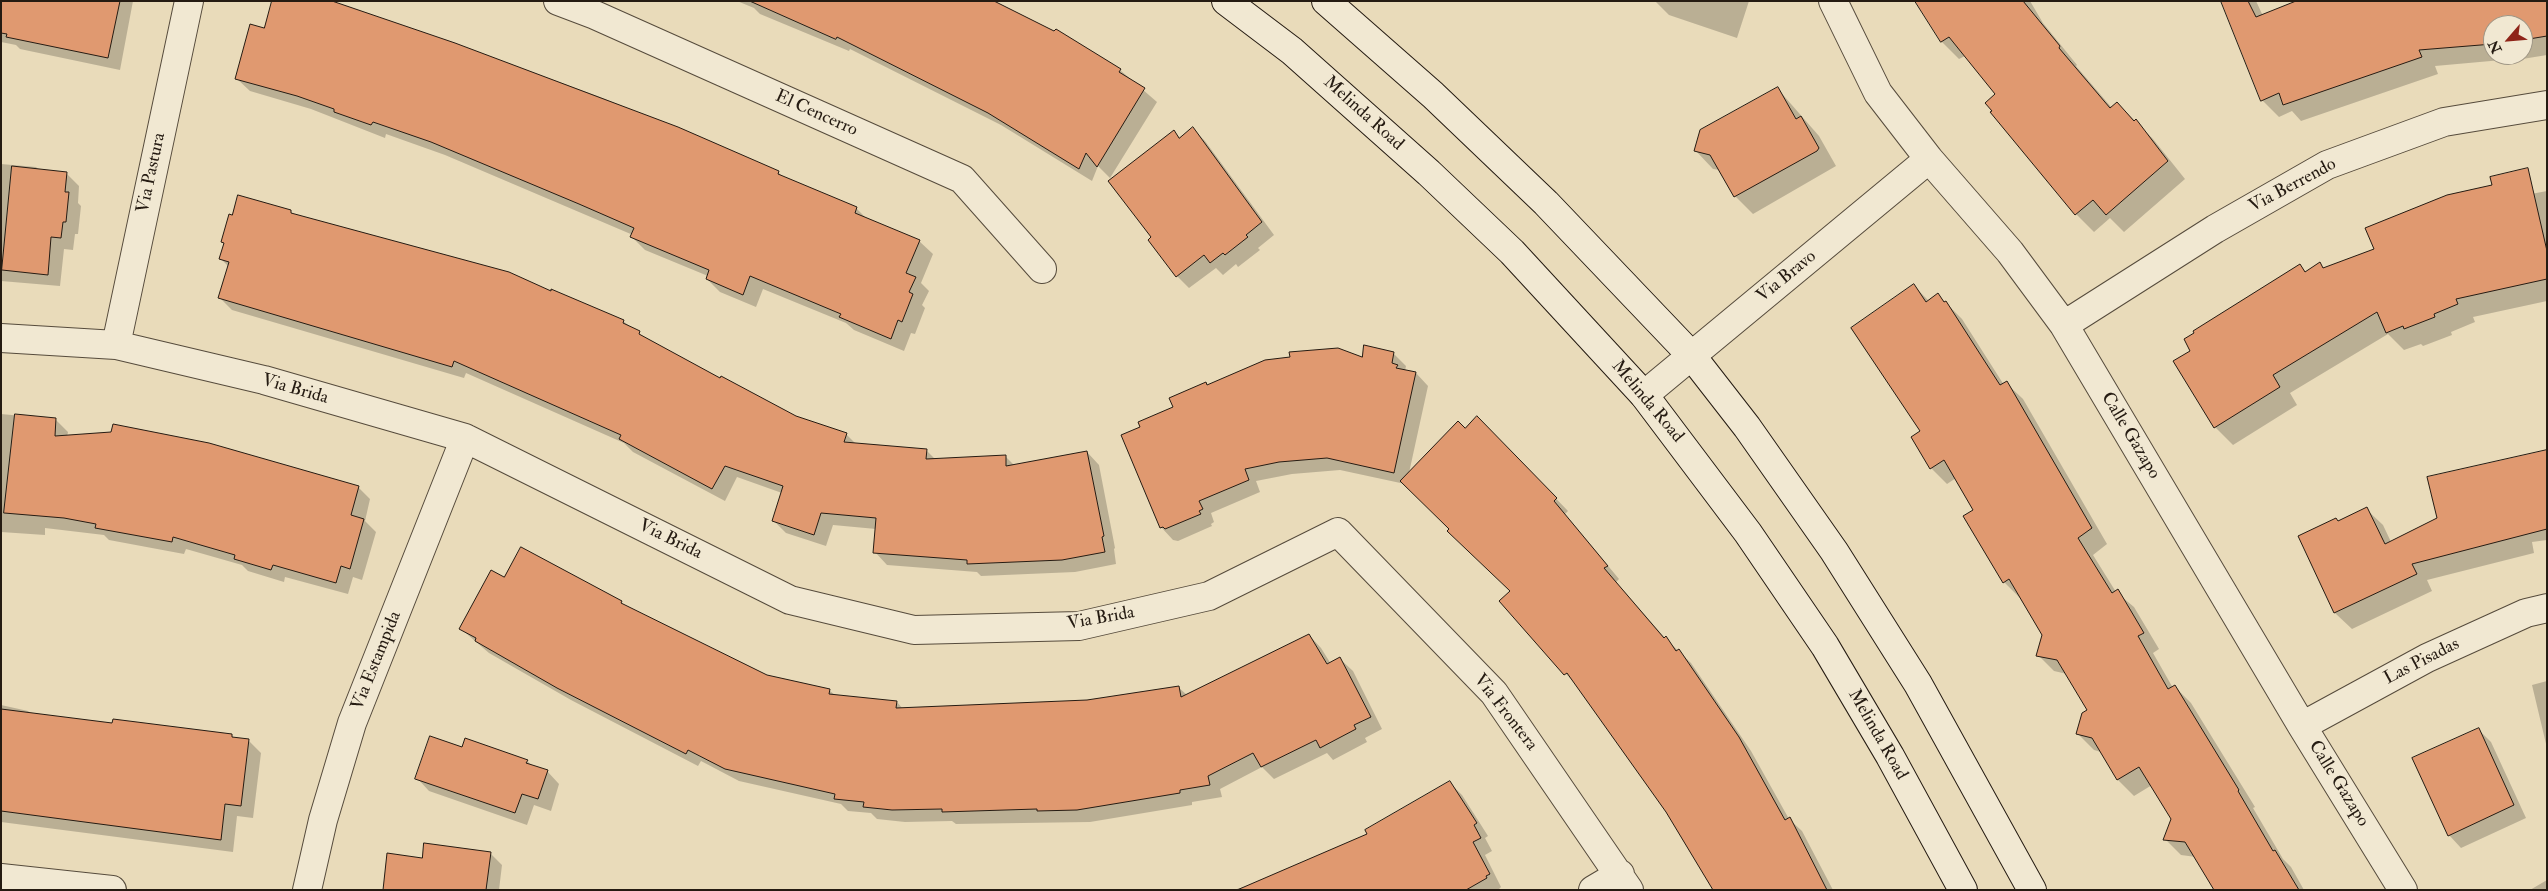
<!DOCTYPE html>
<style>
body{margin:0}
#map{position:relative;width:2548px;height:891px;overflow:hidden;background:#e9dbba;font-family:"IM FELL Double Pica",serif}
canvas{display:block}
.frame{position:absolute;inset:0;border:2px solid #251b12;pointer-events:none}
.north{position:absolute;left:2483px;top:15px;width:50px;height:50px;box-sizing:border-box;background:#f1e8d2;border:1px solid #9f9685;border-radius:50%;rotate:243deg;font-size:14px;font-weight:700;line-height:20px;text-align:center;color:#251b12}
.north::after{content:'';display:block;margin:auto;width:18px;height:22px;background:#8f2418;clip-path:polygon(50% 0,100% 100%,50% 72%,0 100%)}
</style>
<div id="map">
<canvas width="2548" height="891"></canvas>
<div class="frame"></div>
<div class="north">N</div>
</div>
<script>
const ctx = document.querySelector('canvas').getContext('2d');
ctx.lineJoin = 'round';
function fill(path, color) {
  ctx.fillStyle = color;
  ctx.fill(path, 'evenodd');
}
function trace(path, color, width, dash) {
  ctx.strokeStyle = color;
  ctx.lineWidth = width;
  ctx.lineCap = dash ? 'butt' : 'round';
  ctx.setLineDash(dash || []);
  ctx.stroke(path);
}
function label(font, color, halo, rows, align = 'center') {
  ctx.font = font + ' "IM FELL Double Pica",serif';
  ctx.lineWidth = 4.5;
  ctx.setLineDash([]);
  ctx.textBaseline = 'middle';
  ctx.strokeStyle = halo;
  ctx.fillStyle = color;
  for (const [text, x, y, turn = 0] of rows) {
    ctx.save();
    ctx.translate(x, y);
    ctx.rotate((+turn || 0) * Math.PI / 180);
    ctx.textAlign = isNaN(turn) ? turn : align;
    if (halo) ctx.strokeText(text, 0, 0);
    ctx.fillText(text, 0, 0);
    ctx.restore();
  }
}
fill(new Path2D(`
 M1,1H133L120,70L20,49L16,45L1,42Z
 M737,1H991L1120,70L1157,102L1110,178L1098,166L1092,181L1001,125L850,49L849,51L760,14L754,8Z
 M1655,1H1749L1737,38L1669,15Z
 M1919,1H2030L2043,23L2077,65L2076,66L2112,108L2117,103L2153,139L2185,179L2124,232L2110,218L2094,232L2076,214L1992,112L1997,94L1965,56L1959,59L1942,42Z
 M2222,1H2256L2263,16L2547,1V55L2504,62L2502,60L2435,66L2438,74L2301,121L2292,111L2279,117L2262,100ZM2493,25H2523V55H2493Z
 M265,30L455,44L600,97L718,145L778,172L784,178L856,208L868,220L919,241L933,254L921,283L929,291L922,305L925,308L915,334L911,333L904,351L854,330L846,323L763,289L756,307L720,292L707,279L708,276L645,250L632,237L633,235L445,155L386,134L385,138L311,109L250,91L236,78Z
 M1777,88L1819,136L1836,166L1753,214L1735,196L1720,170L1713,169L1696,151Z
 M1193,129L1205,141L1274,235L1258,248L1260,250L1238,267L1236,264L1223,275L1216,268L1189,288L1177,276L1153,238L1174,132L1180,138Z
 M1,164L36,167L40,171L67,174L79,186L78,203L81,206L78,234H75L73,250L64,249L60,286L1,281Z
 M2547,191V301L2473,317L2475,322L2451,332L2452,335L2423,346L2421,344L2404,350L2388,334L2290,393L2297,405L2233,445L2215,427L2192,351L2300,265L2306,272L2320,264L2325,269L2531,194Z
 M291,212L294,215L623,321L649,341L720,380L796,417L846,434L857,445L926,450L936,460L1005,456L1015,466L1087,452L1099,465L1115,548L1114,549L1116,564L1075,572L981,576L977,572L887,565L875,552L876,529L833,525L826,546L786,533L774,521L782,493L737,477L725,501L633,452L624,443L466,373L464,378L232,310L220,298L229,267L221,259L225,245L222,242Z
 M1914,286L1929,301L1938,295L1962,319L2004,385L2006,383L2023,399L2107,544L2093,555L2116,592L2134,607L2159,649L2153,653L2173,688L2175,687L2191,703L2255,807L2253,808L2283,859L2291,867L2304,890H2215L2196,857L2181,855L2165,839L2173,819L2152,785L2134,796L2118,780L2101,752L2094,750L2078,734L2088,711L2067,674L2054,671L2038,655L2043,635L2021,597L2020,598L2004,582L1975,510L1956,478L1947,484L1931,468L1922,432Z
 M1393,353L1406,366L1405,371L1416,373L1428,386L1409,473L1465,430L1477,417L1568,511L1565,514L1619,579L1616,582L1665,638L1691,663L1751,751L1789,819L1802,831L1833,890H1714L1667,811L1578,687L1500,601L1511,592L1405,484L1340,470L1292,474L1256,481L1260,492L1211,513L1214,522L1211,524L1212,526L1178,541L1173,540L1161,527L1142,428L1208,386Z
 M1,414L55,419L68,432L67,437L358,487L370,499L365,521L376,532L362,580L353,577L348,594L285,577L284,582L248,571L242,565L186,549L184,554L109,540L104,535L45,528V535L1,532Z
 M2547,451V540L2532,542L2534,553L2427,580L2432,591L2352,629L2335,613L2300,537L2366,509L2383,525L2391,542L2438,518Z
 M505,578L621,602L625,606L767,676L829,690L836,696L897,702L903,709L1087,701L1178,687L1187,695L1309,635L1321,648L1331,664L1340,659L1353,671L1382,729L1365,738L1367,742L1333,760L1327,753L1274,779L1262,767L1220,789L1222,797L1192,802V805L1090,822L956,824L952,821L905,822L877,819L871,813L848,811L841,804L739,781L701,761L698,766L571,700L489,653L461,629Z
 M2547,681V748L2532,685Z
 M1,705L28,711L31,714L113,725L231,735L234,739L249,741L261,753L253,818L237,816L233,852L1,822Z
 M2479,730L2491,742L2526,818L2461,848L2449,835Z
 M527,761L534,767L547,771L559,784L551,811L534,805L527,825L429,791L417,778Z
 M1450,783L1462,795L1488,836L1485,838L1492,851L1485,855L1501,887L1498,890H1233L1269,880L1369,835Z
 M490,853L502,865L499,890H384L423,859Z
 M2547,880V890H2530Z`), '#0003');
const building = new Path2D(`
 M1,1H120L108,58L6,37L7,34L1,33Z
 M272,1H332L455,43L678,127L779,171L778,174L857,207L855,213L920,240L906,273L916,277L909,292L913,294L902,322L898,320L891,339L839,317L841,314L750,276L743,295L706,279L709,270L630,237L634,228L579,204L431,142L373,122L371,125L334,112V109L297,96L235,79L250,24L264,28Z
 M750,1H994L1054,31L1056,29L1121,69L1119,72L1145,88L1097,167L1086,153L1079,169L988,113L837,37L836,39Z
 M1915,1H2023L2060,46L2059,48L2110,108L2117,102L2134,121L2136,119L2168,161L2106,215L2093,200L2075,215L1990,112L1992,111L1985,103L1995,94L1949,37L1941,42Z
 M2221,1H2248L2256,17L2296,1H2547V36L2523,40V25H2493V44L2419,50L2422,57L2283,105L2279,93L2261,101Z
 M1778,87L1796,119L1801,116L1819,148L1817,151L1734,197L1710,155L1694,151L1700,130Z
 M1193,127L1262,222L1246,235L1248,237L1225,255L1223,253L1210,263L1204,255L1176,277L1148,240L1151,237L1108,181L1174,130L1179,138Z
 M12,166L67,172L65,192H69L66,222H63L61,238L51,237L48,275L2,270Z
 M2528,168L2547,251V279L2456,299L2458,304L2434,314L2435,317L2404,329L2403,326L2386,333L2377,312L2273,375L2280,387L2214,428L2173,361L2190,351L2184,339L2194,333L2193,331L2300,264L2305,272L2320,262L2323,268L2374,249L2365,228L2447,195L2492,185L2490,177Z
 M238,195L291,210V213L509,272L551,291V289L624,320L623,323L640,331L639,334L720,378L721,376L796,416L847,433L844,442L927,449L926,459L1006,455V466L1087,451L1104,536L1102,537L1105,552L1062,560L967,564V560L873,553L876,518L821,513L814,535L772,521L783,486L725,466L712,489L619,439L621,435L454,361L452,367L218,298L229,262L219,259L224,243L221,242L229,214L232,215Z
 M1914,284L1926,302L1938,293L1944,302L1946,301L2000,385L2007,381L2092,528L2078,538L2112,593L2118,589L2144,633L2138,636L2168,689L2175,685L2239,790L2238,791L2273,851L2275,850L2299,890H2214L2185,842L2163,840L2171,819L2139,767L2117,780L2092,738L2076,734L2082,713L2087,710L2057,660L2036,656L2042,635L2009,579L2003,583L1963,516L1973,510L1944,460L1930,469L1911,437L1920,431L1851,328Z
 M1364,345L1394,352L1392,363L1398,365L1396,368L1416,372L1394,473L1327,458L1279,462L1245,469L1249,480L1199,501L1203,509L1199,511L1201,514L1165,529L1163,527L1160,528L1121,435L1140,427L1138,422L1173,407L1169,398L1206,382L1207,385L1265,360L1290,357L1289,352L1338,348L1362,357Z
 M15,414L56,418L55,436L111,432L113,424L209,443L359,486L351,515L364,519L350,569L341,566L336,583L273,565L271,570L234,559L235,555L173,537L172,542L95,528L96,524L64,518L4,513Z
 M1477,416L1557,498L1554,501L1608,566L1604,568L1664,638L1666,636L1676,651L1679,649L1739,737L1785,820L1790,817L1827,890H1713L1666,812L1567,673L1564,675L1499,601L1510,591L1447,531L1449,529L1400,481L1458,421L1465,428Z
 M2547,450V529L2412,564L2417,574L2334,613L2298,536L2336,518L2338,521L2367,507L2385,544L2437,518L2427,477Z
 M521,547L622,601L621,603L767,675L830,689L829,694L897,701L896,708L1087,700L1179,686L1181,697L1309,634L1327,664L1340,657L1371,717L1354,725L1356,729L1320,748L1316,740L1261,767L1253,753L1208,776L1210,785L1180,790V793L1077,810L1037,811V809L942,812V809L892,810L863,807L864,802L834,799L835,794L725,769L688,750L686,754L557,688L475,641L476,638L459,629L491,570L504,577Z
 M1,709L112,723L113,719L232,734V737L249,739L241,806L225,804L221,840L1,811Z
 M2479,728L2514,805L2448,836L2412,758Z
 M430,736L462,747L465,738L528,760L526,763L548,770L538,799L522,794L515,813L415,779Z
 M1450,781L1477,823L1474,825L1481,838L1473,842L1490,874L1486,876L1487,878L1466,890H1237L1367,834L1365,830Z
 M424,843L491,852L486,890H383L387,853L422,858Z`);
fill(building, '#e09970');
trace(building, '#251b12', 1);
const street = new Path2D(`
 M558,1L595,15L962,179L1042,269
 M1833,1L1878,93L1929,159L2010,252L2064,325L2302,726L2403,890
 M2064,325L2215,229L2327,165L2444,122L2547,105
 M1,338L116,345L264,380L465,438L790,600L914,630L1079,626L1209,596L1338,532L1494,693L1629,890
 M116,345L189,1
 M1644,395L1929,159
 M2302,726L2427,658L2526,613L2547,608
 M1,878L112,890
 M307,890L323,820L352,723L465,438
 M1593,890L1620,874`);
const secondary = new Path2D(`
 M1226,1L1292,51L1429,173L1512,252L1644,395L1748,533L1825,646L1890,756L1963,890
 M1326,1L1433,95L1546,203L1691,355L1747,427L1834,551L1918,684L2032,890`);
trace(street, '#564b3c', 30);
trace(secondary, '#251b12', 30);
trace(street, '#f1e8d2', 28);
trace(secondary, '#f1e8d2', 28);
label('18px', '#251b12', '#f1e8d2', [
 ["El Cencerro",816,114,24],
 ["Melinda Road",1363,114,42],
 ["Via Pastura",152,173,-78],
 ["Via Berrendo",2293,186,-28],
 ["Via Bravo",1787,277,-39],
 ["Via Brida",295,390,16],
 ["Melinda Road",1647,402,50],
 ["Calle Gazapo",2130,436,59],
 ["Via Brida",670,540,26],
 ["Via Brida",1101,619,-10],
 ["Via Estampida",377,661,-68],
 ["Las Pisadas",2422,662,-27],
 ["Via Frontera",1505,713,52],
 ["Melinda Road",1877,735,60],
 ["Calle Gazapo",2338,784,58]
]);
</script>
